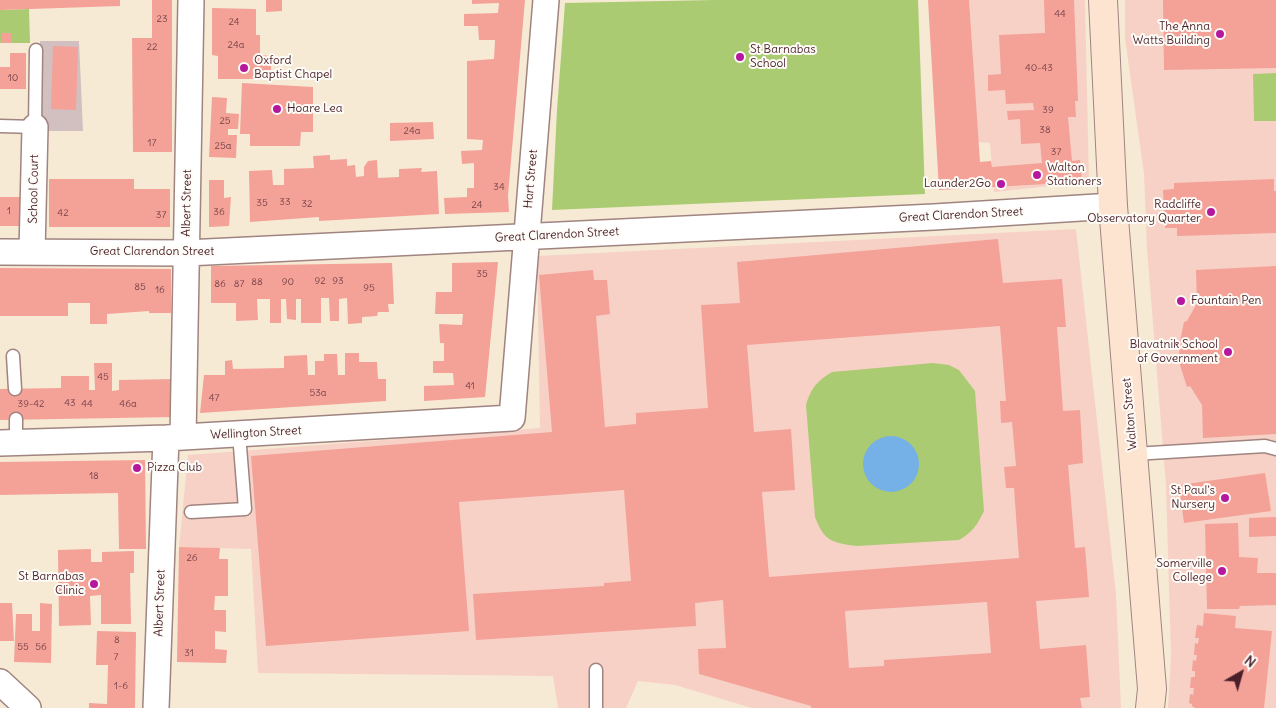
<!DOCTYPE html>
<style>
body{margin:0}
#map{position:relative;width:1276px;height:708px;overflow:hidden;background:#f6ead5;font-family:Delius,sans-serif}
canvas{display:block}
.north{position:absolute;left:1216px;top:648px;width:50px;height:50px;-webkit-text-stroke:4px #fdfcf7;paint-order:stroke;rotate:38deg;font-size:14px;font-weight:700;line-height:20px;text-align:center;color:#4a1f2b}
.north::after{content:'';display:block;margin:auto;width:18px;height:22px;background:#4a1f2b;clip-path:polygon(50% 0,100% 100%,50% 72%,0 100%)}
</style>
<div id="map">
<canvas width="1276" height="708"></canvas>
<div class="north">N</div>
</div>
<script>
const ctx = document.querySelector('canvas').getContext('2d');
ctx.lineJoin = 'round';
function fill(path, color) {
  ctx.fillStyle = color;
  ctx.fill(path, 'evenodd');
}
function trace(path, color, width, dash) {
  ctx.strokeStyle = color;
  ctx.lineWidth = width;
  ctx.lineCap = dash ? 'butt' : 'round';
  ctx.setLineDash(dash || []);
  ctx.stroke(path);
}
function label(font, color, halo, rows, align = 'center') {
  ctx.font = font + ' Delius,sans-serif';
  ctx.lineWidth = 4;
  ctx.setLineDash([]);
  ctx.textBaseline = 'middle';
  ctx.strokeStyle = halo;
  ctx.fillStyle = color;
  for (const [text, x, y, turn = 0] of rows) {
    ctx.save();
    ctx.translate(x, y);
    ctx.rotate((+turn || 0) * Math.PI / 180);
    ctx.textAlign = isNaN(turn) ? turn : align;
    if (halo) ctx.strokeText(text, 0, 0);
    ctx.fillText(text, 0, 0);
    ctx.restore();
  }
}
fill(new Path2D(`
 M969,0H1085L1089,182L994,192L990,143L978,142Z
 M1125,0H1276V708H1168L1171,656L1166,486L1147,249L1144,174L1125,38Z
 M1076,229L1116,594L1121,708H752L675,685L638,681L626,708H558L553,676L258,673L251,549L179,547L188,455L540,428L537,256Z`), '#f7d1c6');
fill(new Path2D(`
 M40,41H79L83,131H39Z`), '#d2bfbf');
fill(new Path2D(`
 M713,0H918L925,194L552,210L557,110L565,3Z
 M29,9L30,43H11V33H2V43H0V10Z
 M1276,73V121H1254L1253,74Z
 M933,363L949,365L959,370L975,391L984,511C977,525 973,532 959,540L857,546C832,543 824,541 815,517L806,405C811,388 817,381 832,372Z`), '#abcb73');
fill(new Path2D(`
 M863 464a28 28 0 1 1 56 0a28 28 0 1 1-56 0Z`), '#75b0e6');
fill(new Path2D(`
 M0,0H120V6L0,10Z
 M152,0H172V152H133L132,38H152Z
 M266,0H282V11L266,12Z
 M472,0H525L508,195L509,212L445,214L444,198L467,197V188H474V163L462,164L461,151L482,150L483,140L467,139V61L494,59L495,40H479L478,26H464V14L498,13L499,3L472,4Z
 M928,0H969L980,162L991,161L992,167L1042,163L1040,143L1021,144L1020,119L1008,120L1007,111L1034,110L1033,103L1006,104L1005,90L988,91V75L1001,74L999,35L1045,33L1044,0H1074L1078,101H1075L1076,117H1068L1072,161L1080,160L1082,182L939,190Z
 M1163,0H1276V68L1164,70Z
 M212,8L256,9V35H260V55L271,56V79H218V56L212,55Z
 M2,33H11V43H2Z
 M53,46L78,47L76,110L51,109Z
 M10,53H26V89H0V67H10Z
 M242,83L313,87V132H301L300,146H250V134H240Z
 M212,97L227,98L226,113L239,114L238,129H228V135H237L236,158L209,157Z
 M433,122L434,139L390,141V123Z
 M330,155V160L347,159V166L355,165L356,177L364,176V167L368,161L377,160L378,178L399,177V169L422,168L421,172L437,171L439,214L319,221V217L250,222L249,171L272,170L273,185H284V169L314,168L313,156Z
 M49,179H134V189H170V227H49Z
 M1274,179V191H1276V233L1177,236V228H1165L1163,190L1174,189V183Z
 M209,180H224V198L231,197L229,226L209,227Z
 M0,197H24V226H0Z
 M998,239L1003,283L1062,279L1066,327H1057L1063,411L1080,410L1083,463L1068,465L1075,548L1085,547L1089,597L1036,601L1040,649L1086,645L1090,697L1080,698L1082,708H811V706L699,674L698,649L726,648L723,600L695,603L696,626L476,640L473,594L604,586V583L631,581L624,490L459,502L469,631L266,646L251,456L552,432L539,275L593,270L594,280H607L610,314L596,316L605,427L636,424V413L708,408L701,305L740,303L737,262ZM1000,326L1006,401H1000L1001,423L1012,422L1016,466L1004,467L1006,488H1014L1019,558L769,577L762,492L795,490L791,429L754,432L747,345ZM987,602L991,653L884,660V666L849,668L845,611Z
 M498,262L485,397L424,401V386L454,385L453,373H433V361H444V343H440L439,324L462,325L463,314H435L436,292H452V263Z
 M392,263L394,304H388L389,312H378L377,316L362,317V323L348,324L347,298L339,299V321H330L329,298H321V323H301V299H296V320L287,319L286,299H281V323H270V299H257L258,320L236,321V303H211V266Z
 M1276,266V434L1203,438L1202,405L1190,386L1187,387L1180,365L1179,357L1180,341L1184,322L1187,321L1197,303L1196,270Z
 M0,268L171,269V313H149V311L107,314V324H90V303H68V316H0Z
 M345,353H359V362H377L378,379H386V401L200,413L204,375H225V361L232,360L233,369L284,368V356L307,355L308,375H315V361H324V354H337L338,375H345Z
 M94,363H112V391L119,390V380L174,379V417L0,420V389L61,388V376H89V390H95Z
 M145,460L146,549H119L118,493L0,495V462Z
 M1265,473L1271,511L1184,523L1179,485Z
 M1276,517V536L1249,537V518Z
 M1238,523L1239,557L1258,558L1257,573H1276V605L1240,606L1239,609H1207L1205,524Z
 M179,547L220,548L219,559H228V596H215L214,610H226V632L215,631V649L227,650L226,663L177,662Z
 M91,549V562H102V552L134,551V573H130L131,624H101V595L90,596L91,625L59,626L58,550Z
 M0,603H12L14,641H0Z
 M40,603L52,604L51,663L14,662L16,614H32V631H40Z
 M1204,613L1236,616L1235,628L1272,631L1264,708H1195L1192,706V704L1189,703L1190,694L1193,695L1194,688H1190L1191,677H1195V671H1192L1193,660L1196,661L1197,655H1194L1195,643L1198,644L1199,638H1195L1197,625L1203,626Z
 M97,631L136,632L135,708H89V703L107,704L108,665H96Z`), '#f4a198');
const lane = new Path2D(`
 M0,126L35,127L36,50
 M13,356L15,389
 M16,419V442
 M1134,454L1265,446L1276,449
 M191,512L245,509L239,434
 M596,670V708`);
const street = new Path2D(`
 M0,252L186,253L934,217L1113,206
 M32,252L35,127
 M183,437L191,0
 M0,443L166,438L512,418L546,0
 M0,682L28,708
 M156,708L166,438`);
const secondary = new Path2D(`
 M1103,0L1113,206L1152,689L1150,708`);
trace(lane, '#a08480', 15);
trace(street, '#a08480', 28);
trace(secondary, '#a08480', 30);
trace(lane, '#fff', 12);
trace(street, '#fff', 25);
trace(secondary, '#fde4d1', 28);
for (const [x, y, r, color] of [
 [1220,34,5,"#b5179e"],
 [740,57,5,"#b5179e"],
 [244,68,5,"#b5179e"],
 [277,109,5,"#b5179e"],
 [1037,175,5,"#b5179e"],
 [1001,184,5,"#b5179e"],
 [1211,212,5,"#b5179e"],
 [1181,301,5,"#b5179e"],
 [1228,352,5,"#b5179e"],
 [137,468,5,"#b5179e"],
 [1225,498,5,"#b5179e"],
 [1222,571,5,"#b5179e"],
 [94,584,5,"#b5179e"]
]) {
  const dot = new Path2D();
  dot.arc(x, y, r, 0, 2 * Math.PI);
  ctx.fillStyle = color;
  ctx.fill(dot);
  trace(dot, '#fdfcf7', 2);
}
label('10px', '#744046', null, [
 ["44",1060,14],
 ["23",162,19],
 ["24",234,22],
 ["24a",236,45],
 ["22",152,47],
 ["40-43",1039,68],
 ["10",13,78],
 ["39",1048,110],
 ["25",225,121],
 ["38",1045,130],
 ["24a",412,131],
 ["17",152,143],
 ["25a",223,146],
 ["37",1056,152],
 ["34",499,187],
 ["33",285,202],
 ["35",262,203],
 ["32",307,204],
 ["24",477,205],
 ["1",9,211],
 ["36",219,212],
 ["42",63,213],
 ["37",161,215],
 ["35",482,274],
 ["92",320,281],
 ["93",338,281],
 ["88",257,282],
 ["90",288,282],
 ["86",220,284],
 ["87",239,284],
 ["85",140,287],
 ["95",369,288],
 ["16",160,290],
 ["45",103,377],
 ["41",470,386],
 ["53a",318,393],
 ["47",214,398],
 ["43",70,403],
 ["39-42",31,404],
 ["44",87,404],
 ["46a",128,404],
 ["18",94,476],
 ["26",192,558],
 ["8",117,640],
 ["55",23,647],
 ["56",41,647],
 ["31",189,653],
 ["7",116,657],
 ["1-6",121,686]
]);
label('12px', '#4a1f2b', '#fdfcf7', [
 ["The Anna",1210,27],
 ["Watts Building",1210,41],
 ["St Barnabas",750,50,"left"],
 ["School",750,64,"left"],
 ["Oxford",254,61,"left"],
 ["Baptist Chapel",254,75,"left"],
 ["Hoare Lea",287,109,"left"],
 ["Walton",1047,168,"left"],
 ["Stationers",1047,182,"left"],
 ["Launder2Go",991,184],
 ["Radcliffe",1201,205],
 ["Observatory Quarter",1201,219],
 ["Fountain Pen",1191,301,"left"],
 ["Blavatnik School",1218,345],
 ["of Government",1218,359],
 ["Pizza Club",147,468,"left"],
 ["St Paul's",1215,491],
 ["Nursery",1215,505],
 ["Somerville",1212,564],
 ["College",1212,578],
 ["St Barnabas",84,577],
 ["Clinic",84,591]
], 'right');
label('12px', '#4a1f2b', '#fdfcf7', [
 ["Hart Street",531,179,-85],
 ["School Court",34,189,-89],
 ["Albert Street",187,203,-89],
 ["Great Clarendon Street",961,215,-3],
 ["Great Clarendon Street",557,235,-3],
 ["Great Clarendon Street",152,252],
 ["Walton Street",1130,414,-95],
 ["Wellington Street",256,433,-3],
 ["Albert Street",160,603,-88]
]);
</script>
